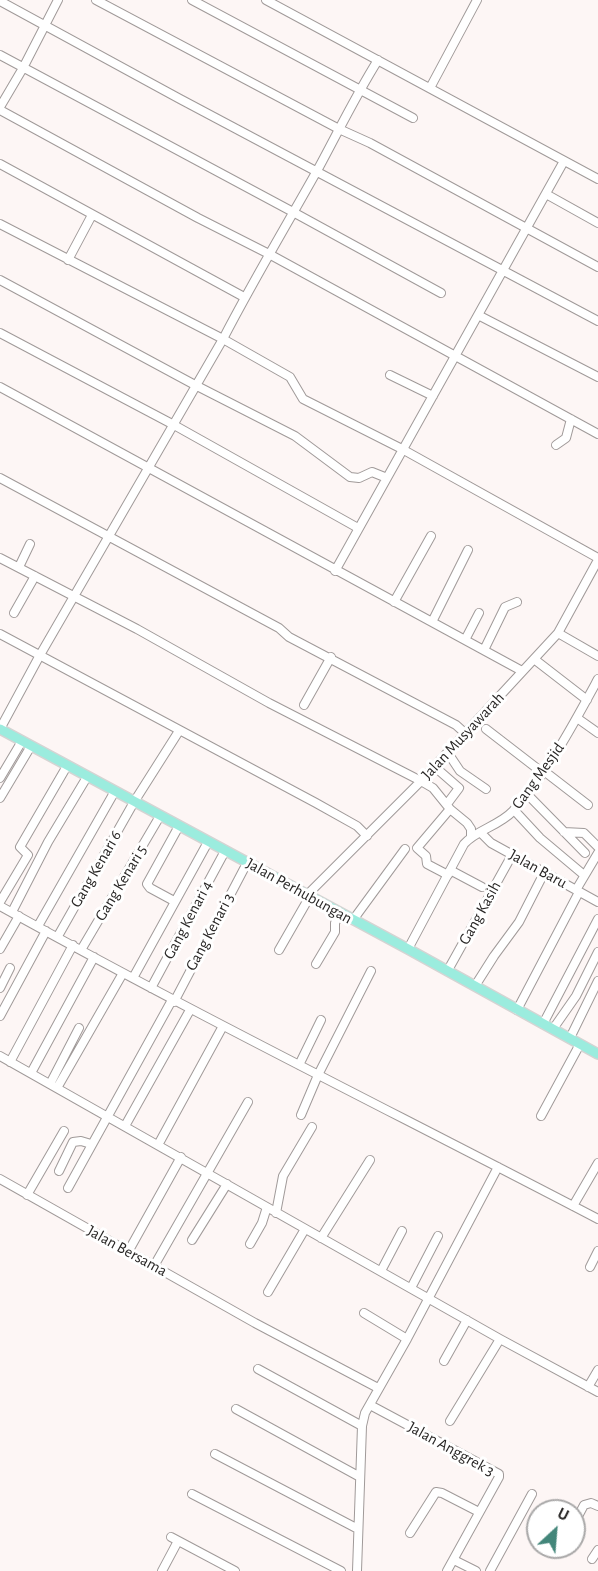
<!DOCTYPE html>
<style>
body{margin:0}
#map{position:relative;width:598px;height:1571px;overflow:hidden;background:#fdf6f5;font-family:"Alegreya Sans",sans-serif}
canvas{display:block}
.north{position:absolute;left:526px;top:1499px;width:60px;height:60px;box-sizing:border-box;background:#fff;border:2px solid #a9a8a8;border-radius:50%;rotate:26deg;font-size:16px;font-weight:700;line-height:24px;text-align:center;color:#282625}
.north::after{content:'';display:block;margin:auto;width:21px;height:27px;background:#43867a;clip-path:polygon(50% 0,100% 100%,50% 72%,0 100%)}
</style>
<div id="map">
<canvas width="598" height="1571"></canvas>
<div class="north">U</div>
</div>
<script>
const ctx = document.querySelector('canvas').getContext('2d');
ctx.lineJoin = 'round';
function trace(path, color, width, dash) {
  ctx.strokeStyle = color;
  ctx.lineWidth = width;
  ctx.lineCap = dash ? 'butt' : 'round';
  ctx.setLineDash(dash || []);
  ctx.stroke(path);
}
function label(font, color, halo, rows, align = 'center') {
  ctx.font = font + ' "Alegreya Sans",sans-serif';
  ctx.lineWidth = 6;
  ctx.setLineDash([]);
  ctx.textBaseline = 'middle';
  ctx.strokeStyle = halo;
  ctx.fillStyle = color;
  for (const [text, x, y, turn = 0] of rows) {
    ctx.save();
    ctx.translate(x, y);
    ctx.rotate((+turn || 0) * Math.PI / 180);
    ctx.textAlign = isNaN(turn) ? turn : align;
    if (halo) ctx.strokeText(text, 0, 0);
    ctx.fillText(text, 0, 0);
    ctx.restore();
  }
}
const minor = new Path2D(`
 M96,0L339,129L370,143L598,267
 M192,0L413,118
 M266,0L598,179
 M0,1L180,99L598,321
 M0,55L293,212L441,293
 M430,88L477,0
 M0,107L23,68L58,0
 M0,110L198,218L269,254L598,434
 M0,164L244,297
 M546,194L598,223
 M0,224L223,339L290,377L303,399L402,449L598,558
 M68,260L92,215
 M0,280L195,385L295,436L350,477L359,478L372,472L387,478
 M478,315L598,377
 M0,333L174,425L358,528
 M390,375L433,396
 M0,387L522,671
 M556,445L566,438L571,419
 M0,478L279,628L289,637L456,725L466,734
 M0,558L137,629L269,703L421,781L433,788L450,809L467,823L471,829V837
 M19,567L30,544
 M335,571L564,161
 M394,602L431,536
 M14,613L35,576
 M432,622L468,550
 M558,633L598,656
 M0,634L316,803L357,826L367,836
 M465,640L479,613
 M484,650L505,607L517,602
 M534,659L587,700
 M304,705L331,657
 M577,718L598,733
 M0,729L40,655L223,339C253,281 286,226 318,169C338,132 356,95 378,60
 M486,729L543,773
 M448,753L460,771L486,789
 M435,767L459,788L447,804
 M544,771L588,805
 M0,778L22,741
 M527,794L585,853
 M0,798L31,746
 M514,810L540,838L584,875
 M564,832L584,833L598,847
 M481,833L491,843L598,902
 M450,870L482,887
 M448,875L427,864L426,856L417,848L450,809
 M576,890L598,853
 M307,895L421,781L558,633L598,560
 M174,901L150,888L147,884L179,826
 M0,902L28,855L20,847L67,766
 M0,906C196,1015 399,1115 598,1219
 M12,912L48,842L87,777
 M353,920L405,849
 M38,926L115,791
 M58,936L134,802L179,731
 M0,949L19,916
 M408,949L464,844C476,830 499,826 513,811C548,772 573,725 598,679
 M81,950L160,816
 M279,950L310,896
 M316,964L335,932V923L340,913
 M448,970L512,855
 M133,978L208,842
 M475,986L494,956L519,922L544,873
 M0,988L10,968
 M151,988L225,851
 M174,1002L247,863
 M517,1010L579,892
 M0,1016L46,931
 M543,1024L598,919
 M553,1029L576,996L598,952
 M570,1038L598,981
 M0,1056L500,1339L598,1392
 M10,1062L73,945
 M299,1065L321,1020
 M31,1073L94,957
 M50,1084L79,1028
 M57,1088L123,973
 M301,1115L318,1075L371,971
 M541,1116L580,1044
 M125,1126L190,1010
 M158,1145L223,1026
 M59,1171L73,1142L81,1141L91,1144
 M0,1179L255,1323L378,1388
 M68,1188L172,1000
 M27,1195L64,1131
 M573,1206L598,1163
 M276,1213L283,1176L312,1127
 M321,1238L370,1160
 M192,1240L227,1184
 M250,1244L262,1223L267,1207
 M128,1252L181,1157
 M154,1266L248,1102
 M590,1267L598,1251
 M381,1271L402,1231
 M411,1288L438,1236
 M268,1292L305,1229
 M364,1313L407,1339
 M444,1361L467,1320
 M258,1369L362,1426
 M588,1387L598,1370
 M370,1405L499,1474V1477L447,1571
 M236,1409L360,1477
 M450,1421L500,1339
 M215,1454L358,1529
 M192,1494L341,1571
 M574,1524L584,1505L591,1503L598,1506
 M410,1533L436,1492L442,1493L479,1512
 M171,1537L235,1571
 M592,1559L598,1550
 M454,1560L476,1571
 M162,1571L178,1541
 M357,1571L362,1426L365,1413L407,1339L498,1167
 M490,1571L532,1494`);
const major = new Path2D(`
 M0,729L408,949L598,1054`);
trace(minor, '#a09a99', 10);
trace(major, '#d4d4d3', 12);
trace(minor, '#fff', 8);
trace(major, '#9becde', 9);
label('16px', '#282625', '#fff', [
 ["Jalan Musyawarah",463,736,-47],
 ["Gang Mesjid",538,776,-54],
 ["Gang Kenari 6",96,869,-60],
 ["Jalan Baru",538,869,29],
 ["Gang Kenari 5",121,883,-59],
 ["Jalan Perhubungan",299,891,29],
 ["Gang Kasih",480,913,-61],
 ["Gang Kenari 4",188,920,-62],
 ["Gang Kenari 3",210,932,-62],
 ["Jalan Bersama",127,1251,29],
 ["Jalan Anggrek 3",451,1449,29]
]);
</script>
